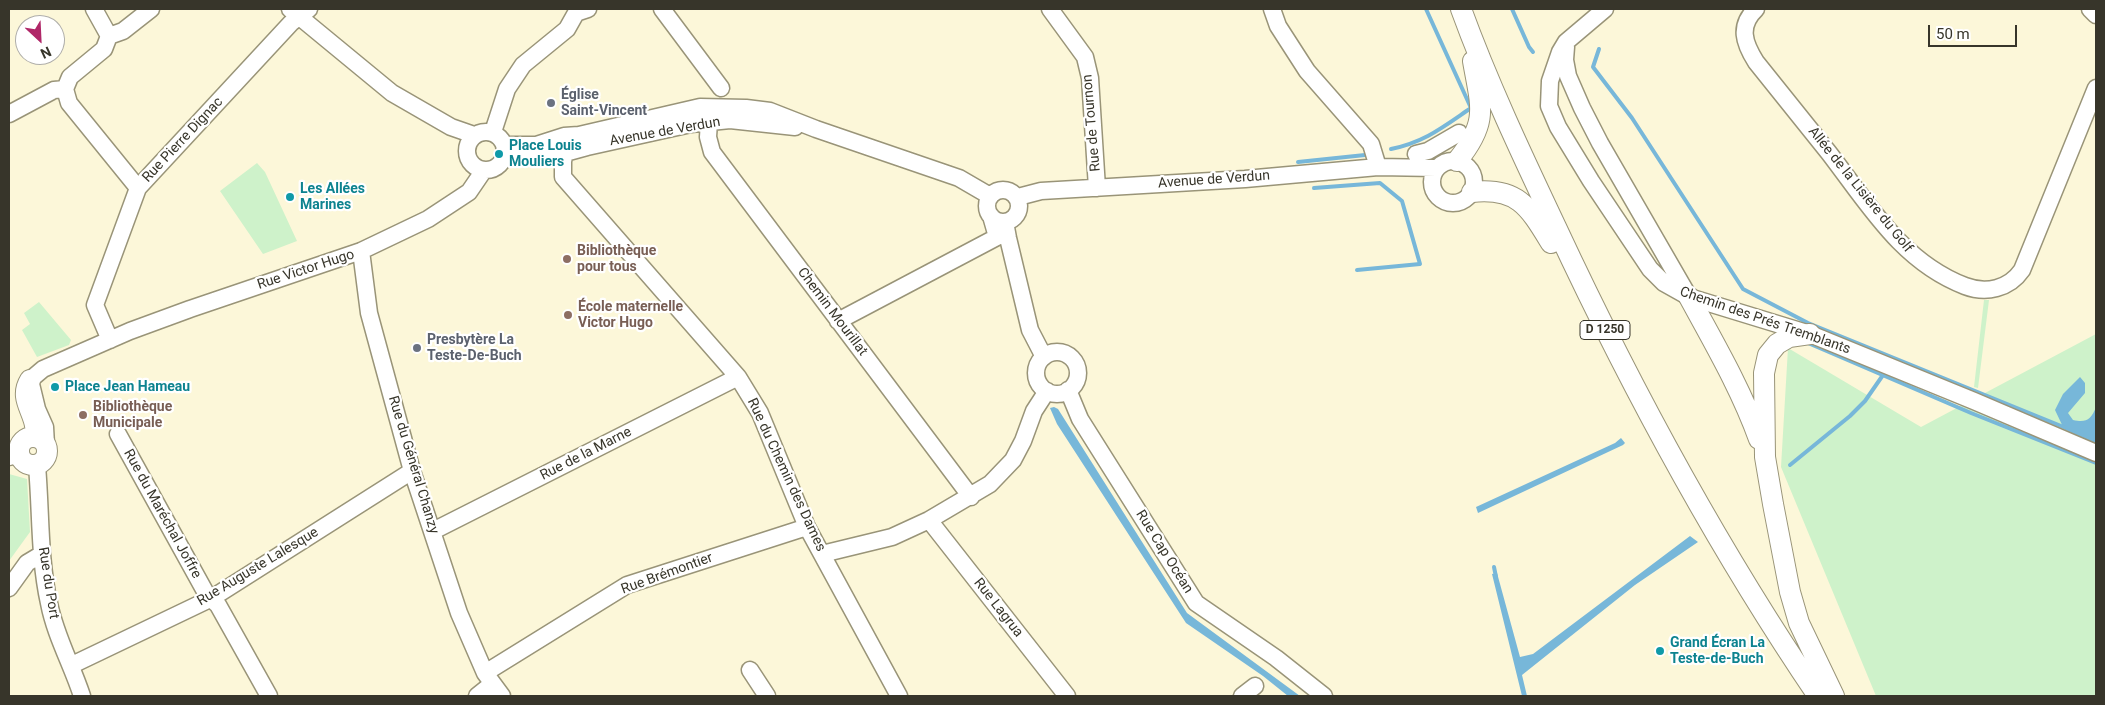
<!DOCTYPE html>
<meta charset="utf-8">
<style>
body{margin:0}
#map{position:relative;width:2105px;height:705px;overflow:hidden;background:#fcf7d9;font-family:Roboto,sans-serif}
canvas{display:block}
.frame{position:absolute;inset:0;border:10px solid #37352a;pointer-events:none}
.north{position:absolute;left:15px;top:15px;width:50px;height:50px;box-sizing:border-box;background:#fff;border:1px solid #afaeaa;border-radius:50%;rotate:155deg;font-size:14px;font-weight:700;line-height:20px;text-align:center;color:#37352a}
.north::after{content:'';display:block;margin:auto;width:18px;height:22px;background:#b02768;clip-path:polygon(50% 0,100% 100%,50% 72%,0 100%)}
.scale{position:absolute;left:1928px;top:25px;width:89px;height:22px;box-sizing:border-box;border:2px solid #37352a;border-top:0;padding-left:6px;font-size:15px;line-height:18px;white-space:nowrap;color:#37352a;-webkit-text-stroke:4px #fff;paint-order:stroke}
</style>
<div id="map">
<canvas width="2105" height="705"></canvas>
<div class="frame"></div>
<div class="north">N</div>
<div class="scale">50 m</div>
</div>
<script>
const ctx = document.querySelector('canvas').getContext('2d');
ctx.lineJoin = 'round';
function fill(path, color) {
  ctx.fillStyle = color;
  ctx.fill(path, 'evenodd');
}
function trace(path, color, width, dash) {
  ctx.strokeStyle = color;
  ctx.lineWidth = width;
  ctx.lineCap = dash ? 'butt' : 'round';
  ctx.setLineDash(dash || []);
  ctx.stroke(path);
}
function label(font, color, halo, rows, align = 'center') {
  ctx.font = font + ' Roboto,sans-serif';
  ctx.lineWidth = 4.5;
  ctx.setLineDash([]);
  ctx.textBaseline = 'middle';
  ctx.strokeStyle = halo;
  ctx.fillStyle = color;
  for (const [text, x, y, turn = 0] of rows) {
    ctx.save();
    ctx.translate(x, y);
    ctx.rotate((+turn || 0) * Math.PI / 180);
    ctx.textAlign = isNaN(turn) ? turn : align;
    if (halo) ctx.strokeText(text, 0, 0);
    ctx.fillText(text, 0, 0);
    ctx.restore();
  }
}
fill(new Path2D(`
 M257,163L265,172L297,241L263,254L220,191Z
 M1984,300H1989L1978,388L1974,387Z
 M39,302L71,340L69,345L37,357L22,330L30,324L24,313Z
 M2096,334V696H1876L1781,467L1788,348L1921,427Z
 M9,474L27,479L30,532L9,561Z`), '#cef2ca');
fill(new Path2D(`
 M2080,377L2085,383V393L2068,413L2073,420C2086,423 2091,420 2096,407V440L2093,445L2064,429L2055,410L2063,394Z
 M1054,407L1058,409L1187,613L1300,696H1288L1263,676L1186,623L1057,424L1050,408Z
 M1621,438L1625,443L1623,445L1478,513L1476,507L1615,443Z
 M1690,536L1698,542L1635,585L1522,675L1527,696H1522L1492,574L1497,573L1520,657L1533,654Z`), '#77b7d9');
trace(new Path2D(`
 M1512,9L1529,47L1533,52
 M1599,49L1593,67L1632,118L1743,289L1808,323L2066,428
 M1391,149C1425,142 1443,127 1471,108L1426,9
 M1298,162L1365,155
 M1314,188L1380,183L1402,201L1420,264L1357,270
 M1808,343L1971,413L2096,463
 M1790,465L1850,416L1865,401L1883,375
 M1494,567L1496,577`), '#77b7d9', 4);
const minor = new Path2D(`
 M94,9L109,36L104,49L70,77L65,89L69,103L138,188
 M290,9L392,93L451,127L474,135
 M662,9L721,88
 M1050,9L1085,57L1090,78L1097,188
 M1272,9L1278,26L1307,71L1371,144L1378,167
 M1605,9L1566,42L1560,52L1550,81L1549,106L1558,127L1591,181L1650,269L1664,283L1689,297L1810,334L1974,401L2096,453
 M1756,9C1738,26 1744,43 1756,62C1780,92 1805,123 1829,153C1869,205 1902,262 1965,286C1986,294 2009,289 2022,270L2096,88
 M2090,9L2096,15
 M109,36L123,31L151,9
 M1566,47L1565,60L1568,76L1582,108L1600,143L1689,297
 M9,114L54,90L65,89
 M709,122L708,137L712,152L971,497
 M467 151a19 19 0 1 1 38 0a19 19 0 1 1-38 0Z
 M493,132L507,89L523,65L567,29L576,13L588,9
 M505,145H536L564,136L579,135L700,107L746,108L770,111L816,129L959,178L990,196
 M565,153L563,161V177L738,377L760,413L807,527L899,696
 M1416,154L1428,151L1459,133
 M504,158L565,153L587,147L691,124L730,120L795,127
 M1432 182a21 21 0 1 1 42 0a21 21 0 1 1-42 0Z
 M987 206a16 16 0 1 1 32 0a16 16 0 1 1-32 0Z
 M1018,197L1041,191L1245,179L1378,167L1436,168
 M1005,222L1008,238L1030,330L1044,357
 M361,251L369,313L412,471L459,613L485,673L502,696
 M838,321L997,237L991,216
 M110,340L95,305L138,188L291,23L309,9
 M1036 373a21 21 0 1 1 42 0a21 21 0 1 1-42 0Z
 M1068,390L1080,419L1196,603L1276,658L1324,696
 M118,434L207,595L218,605L269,696
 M46,445L45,427L37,409L30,380L43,369L130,331L190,309L361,251L428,219L469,192L484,170
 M9,457L19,454
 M37,466C41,511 39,558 49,603C55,635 72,665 82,696
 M929,520L1067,696
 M433,531L738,377
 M822,554L892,537L929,520L990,484L1013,460L1023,441L1034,411L1047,391
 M9,588L27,563L42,554
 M72,665L212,598L412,471
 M750,670L767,696
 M485,673L627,585L807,527
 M477,696L492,684
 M1242,696L1255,686`);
const major = new Path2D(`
 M1461,9C1488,83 1522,155 1556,227C1632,390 1717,547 1818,696
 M1457,161C1489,122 1481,107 1473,61
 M1472,192C1518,187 1529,207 1551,243
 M1689,297C1714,343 1741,389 1759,439
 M1810,334L1789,337L1777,344L1768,355L1764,373L1765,457L1773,504L1790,592L1799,623L1834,696
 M30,380C17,401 39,414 35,437
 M19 451a14 14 0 1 1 28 0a14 14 0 1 1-28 0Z`);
trace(minor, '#999478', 19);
trace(major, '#999478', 22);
trace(minor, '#fff', 16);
trace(major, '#fff', 20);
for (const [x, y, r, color] of [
 [551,103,5,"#6b7280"],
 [499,154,5,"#0f9aa8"],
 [290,197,5,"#0f9aa8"],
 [567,259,5,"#8d6e63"],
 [568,315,5,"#8d6e63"],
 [417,348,5,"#6b7280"],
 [55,387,5,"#0f9aa8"],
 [83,415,5,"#8d6e63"],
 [1660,651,5,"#0f9aa8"]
]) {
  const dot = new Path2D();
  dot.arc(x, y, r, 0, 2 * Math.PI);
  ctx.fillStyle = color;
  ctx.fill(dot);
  trace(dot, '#fff', 2);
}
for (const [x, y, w] of [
 [1605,330,50]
]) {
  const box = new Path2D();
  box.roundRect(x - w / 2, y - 9.5, w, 19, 4);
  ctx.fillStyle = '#fff';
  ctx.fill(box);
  trace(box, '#37352a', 1);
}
label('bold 12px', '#37352a', null, [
 ["D 1250",1605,330]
]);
label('bold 14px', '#5b616d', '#fff', [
 ["Église",561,95],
 ["Saint-Vincent",561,111],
 ["Presbytère La",427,340],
 ["Teste-De-Buch",427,356]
], 'left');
label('14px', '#37352a', '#fff', [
 ["Rue de Tournon",1092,123,-95],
 ["Avenue de Verdun",665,132,-10],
 ["Rue Pierre Dignac",183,140,-47],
 ["Avenue de Verdun",1214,180,-4],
 ["Allée de la Lisière du Golf",1860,190,51],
 ["Rue Victor Hugo",306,270,-18],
 ["Chemin Mourillat",832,312,53],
 ["Chemin des Prés Tremblants",1765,321,19],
 ["Rue de la Marne",586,454,-27],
 ["Rue du Général Chanzy",413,465,73],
 ["Rue du Chemin des Dames",786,475,65],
 ["Rue du Maréchal Joffre",162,514,61],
 ["Rue Cap Océan",1164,552,58],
 ["Rue Auguste Lalesque",258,567,-31],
 ["Rue Brémontier",667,574,-20],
 ["Rue du Port",48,583,81],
 ["Rue Lagrua",998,608,52]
]);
label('bold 14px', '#0d838f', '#fff', [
 ["Place Louis",509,146],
 ["Mouliers",509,162],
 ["Les Allées",300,189],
 ["Marines",300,205],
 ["Place Jean Hameau",65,387],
 ["Grand Écran La",1670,643],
 ["Teste-de-Buch",1670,659]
], 'left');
label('bold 14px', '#785e54', '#fff', [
 ["Bibliothèque",577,251],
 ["pour tous",577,267],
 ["École maternelle",578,307],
 ["Victor Hugo",578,323],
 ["Bibliothèque",93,407],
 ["Municipale",93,423]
], 'left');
</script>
